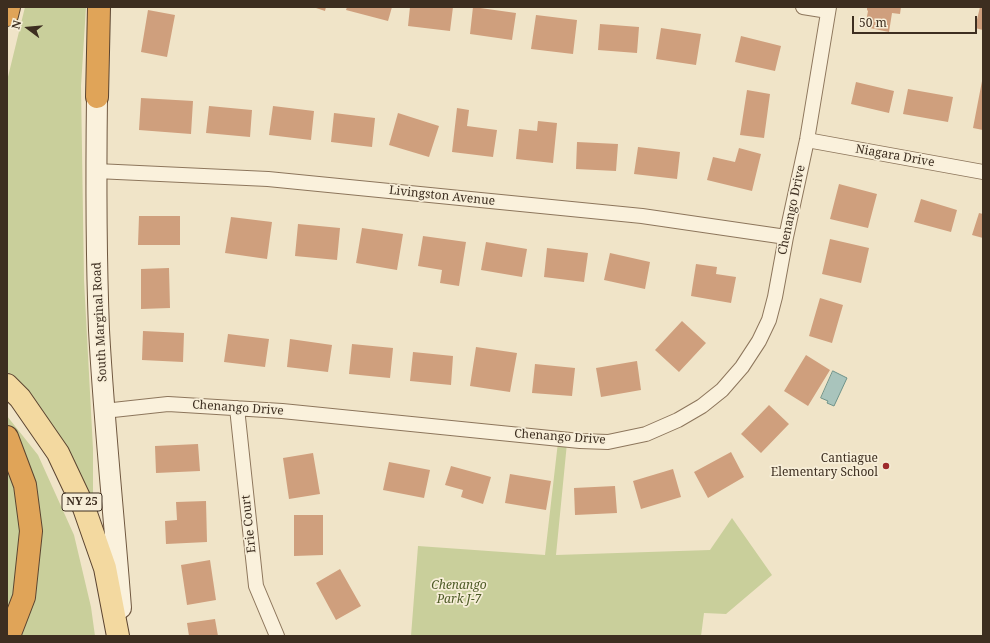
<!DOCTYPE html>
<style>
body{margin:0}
#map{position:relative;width:990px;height:643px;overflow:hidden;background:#f0e4c8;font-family:"Noto Serif",serif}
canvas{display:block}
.frame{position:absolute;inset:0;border:8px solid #3d2e20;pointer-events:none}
.north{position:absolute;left:8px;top:8px;width:40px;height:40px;-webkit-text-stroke:3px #f7eed8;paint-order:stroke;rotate:286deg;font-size:11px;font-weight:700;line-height:16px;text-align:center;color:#3d2e20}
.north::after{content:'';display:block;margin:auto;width:14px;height:18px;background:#3d2e20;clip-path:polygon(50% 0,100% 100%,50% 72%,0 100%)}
.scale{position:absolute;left:852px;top:16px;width:125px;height:18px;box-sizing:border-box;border:2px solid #3d2e20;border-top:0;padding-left:5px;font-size:12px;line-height:14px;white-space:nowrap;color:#3d2e20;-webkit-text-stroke:3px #f7eed8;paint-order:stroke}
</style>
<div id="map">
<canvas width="990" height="643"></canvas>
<div class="frame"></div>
<div class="north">N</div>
<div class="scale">50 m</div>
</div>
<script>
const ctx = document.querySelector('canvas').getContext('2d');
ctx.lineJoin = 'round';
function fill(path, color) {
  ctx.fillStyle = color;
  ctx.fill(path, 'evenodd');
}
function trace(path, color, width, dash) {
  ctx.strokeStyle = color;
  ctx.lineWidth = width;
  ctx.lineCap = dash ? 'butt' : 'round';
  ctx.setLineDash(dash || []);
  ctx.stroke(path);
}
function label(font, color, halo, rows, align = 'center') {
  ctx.font = font + ' "Noto Serif",serif';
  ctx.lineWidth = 3.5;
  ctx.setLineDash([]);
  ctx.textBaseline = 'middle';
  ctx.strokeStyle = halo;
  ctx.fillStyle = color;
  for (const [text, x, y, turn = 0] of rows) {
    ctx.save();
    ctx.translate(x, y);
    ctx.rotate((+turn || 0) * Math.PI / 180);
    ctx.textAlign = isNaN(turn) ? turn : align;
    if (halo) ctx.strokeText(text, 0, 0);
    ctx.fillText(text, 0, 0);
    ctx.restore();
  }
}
fill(new Path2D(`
 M25,7H86L81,86L84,280L93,449V504L58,438L7,371V81Z
 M7,416L38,455L74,535L91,607L95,636H19L39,556L7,427Z
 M558,442L567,443L556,555L710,550L732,518L772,575L726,614L704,613L701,636H411L418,546L545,555Z
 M7,451L20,495L24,541L18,587L7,616Z`), '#c9cf9b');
const water = new Path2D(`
 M833,371L847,378L834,406L827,403L828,401L821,398Z`);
fill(water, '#a9c4bc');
trace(water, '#6f938a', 1);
fill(new Path2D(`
 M313,7H326L325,11Z
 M347,7H392L388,21L346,10Z
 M410,7H453L450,31L408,26Z
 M473,7L516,13L512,40L470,34Z
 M867,7H901L900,14L892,13L889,32L865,27L868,11L867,10Z
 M980,7L983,8V30L975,28Z
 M148,10L175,15L167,57L141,52Z
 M536,15L577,20L573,54L531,49Z
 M600,24L639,27L637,53L598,50Z
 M661,28L701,34L696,65L656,59Z
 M741,36L781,46L775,71L735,62Z
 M982,81H983V130L973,128Z
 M856,82L894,91L889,113L851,104Z
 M908,89L953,97L948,122L903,114Z
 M747,90L770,94L764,138L740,135Z
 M141,98L193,101L191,134L139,130Z
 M209,106L252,110L250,137L206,133Z
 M273,106L314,111L311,140L269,135Z
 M457,108L469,110L467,126L497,130L493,157L452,152Z
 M334,113L375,118L372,147L331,142Z
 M398,113L439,126L429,157L389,145Z
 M538,121L557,123L553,163L516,159L519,129L537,131Z
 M577,142L618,144L616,171L576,169Z
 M638,147L680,152L677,179L634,174Z
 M739,148L761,154L752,191L707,180L713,157L735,162Z
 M839,184L877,194L868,228L830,219Z
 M921,199L957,210L951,232L914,222Z
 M979,213L983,214V238L972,235Z
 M139,216H180V245H138Z
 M231,217L272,222L267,259L225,253Z
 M298,224L340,228L337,260L295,256Z
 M362,228L403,234L397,270L356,263Z
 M423,236L466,242L459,286L440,283L442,270L418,266Z
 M830,239L869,248L861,283L822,274Z
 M486,242L527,249L522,277L481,270Z
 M547,248L588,253L584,282L544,277Z
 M610,253L650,262L645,289L604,280Z
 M696,264L717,267L716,274L736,277L731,303L691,296Z
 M169,268L170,308L141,309V269Z
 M820,298L843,305L832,343L809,336Z
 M682,321L706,343L679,372L655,350Z
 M143,331L184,333L183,362L142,360Z
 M228,334L269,339L265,367L224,362Z
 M290,339L332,345L328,372L287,367Z
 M352,344L393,348L390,378L349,374Z
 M476,347L517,353L510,392L470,386Z
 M413,352L453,356L451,385L410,381Z
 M806,355L830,370L808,406L784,391Z
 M637,361L641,390L601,397L596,368Z
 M535,364L575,368L572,396L532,393Z
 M769,405L789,424L761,453L741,434Z
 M198,444L200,471L156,473L155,446Z
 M731,452L744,477L708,498L694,472Z
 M313,453L320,494L289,499L283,458Z
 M389,462L430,470L424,498L383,490Z
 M451,466L491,477L483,504L461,497L463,490L445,485Z
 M673,469L681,497L641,509L633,481Z
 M510,474L551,481L546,510L505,503Z
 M615,486L617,513L575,515L574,488Z
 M206,501L207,542L166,544L165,521L177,520L176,502Z
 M294,515H323V555L294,556Z
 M210,560L216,600L187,605L181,565Z
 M340,569L361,606L336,620L316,583Z
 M215,619L218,636H189L187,623Z`), '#cf9f7d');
const street = new Path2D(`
 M803,7L828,11
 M807,140L983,172
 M96,171L268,179L642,216L786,237
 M237,408L256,586L277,636
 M104,411L168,404L282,411L580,441L608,442L646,434L678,420L702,406L722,390L742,367L759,341L769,320L775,297L786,237L807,140L829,7`);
const secondary = new Path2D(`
 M98,81L97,97C96,175 96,252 99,330C104,423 114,515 121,608`);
const primary = new Path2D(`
 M7,385L20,398L58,453L84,508L105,568L118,636`);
const highway = new Path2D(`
 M7,15L9,7
 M97,97L99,7
 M7,437L25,485L31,531L24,597L9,636`);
trace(street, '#8d765c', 16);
trace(secondary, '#6f573f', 22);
trace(primary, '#5b4430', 24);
trace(highway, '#5b4430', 24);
trace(street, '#faf1dc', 14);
trace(secondary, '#faf1dc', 20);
trace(primary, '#f3d9a0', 22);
trace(highway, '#e0a458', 22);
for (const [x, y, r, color] of [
 [886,466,4,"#9e2a2b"]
]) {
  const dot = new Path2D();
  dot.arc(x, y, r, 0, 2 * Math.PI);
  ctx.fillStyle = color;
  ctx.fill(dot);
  trace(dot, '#f7eed8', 1.5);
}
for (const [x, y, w] of [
 [82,502,40]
]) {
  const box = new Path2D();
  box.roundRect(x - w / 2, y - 9, w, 18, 3);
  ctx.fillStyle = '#f7eed8';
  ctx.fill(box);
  trace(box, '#3d2e20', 1);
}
label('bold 11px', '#3d2e20', null, [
 ["NY 25",82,502]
]);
label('12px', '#3d2e20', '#f7eed8', [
 ["Niagara Drive",895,156,10],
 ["Livingston Avenue",442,196,6],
 ["Chenango Drive",792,210,-78],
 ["South Marginal Road",100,322,-93],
 ["Chenango Drive",238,408,4],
 ["Chenango Drive",560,437,4],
 ["Erie Court",249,524,-96]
]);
label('12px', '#3d2e20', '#f7eed8', [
 ["Cantiague",878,459],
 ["Elementary School",878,473]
], 'right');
label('italic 12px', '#4d5a26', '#f7eed8', [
 ["Chenango",459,586],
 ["Park J-7",459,600]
]);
</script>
